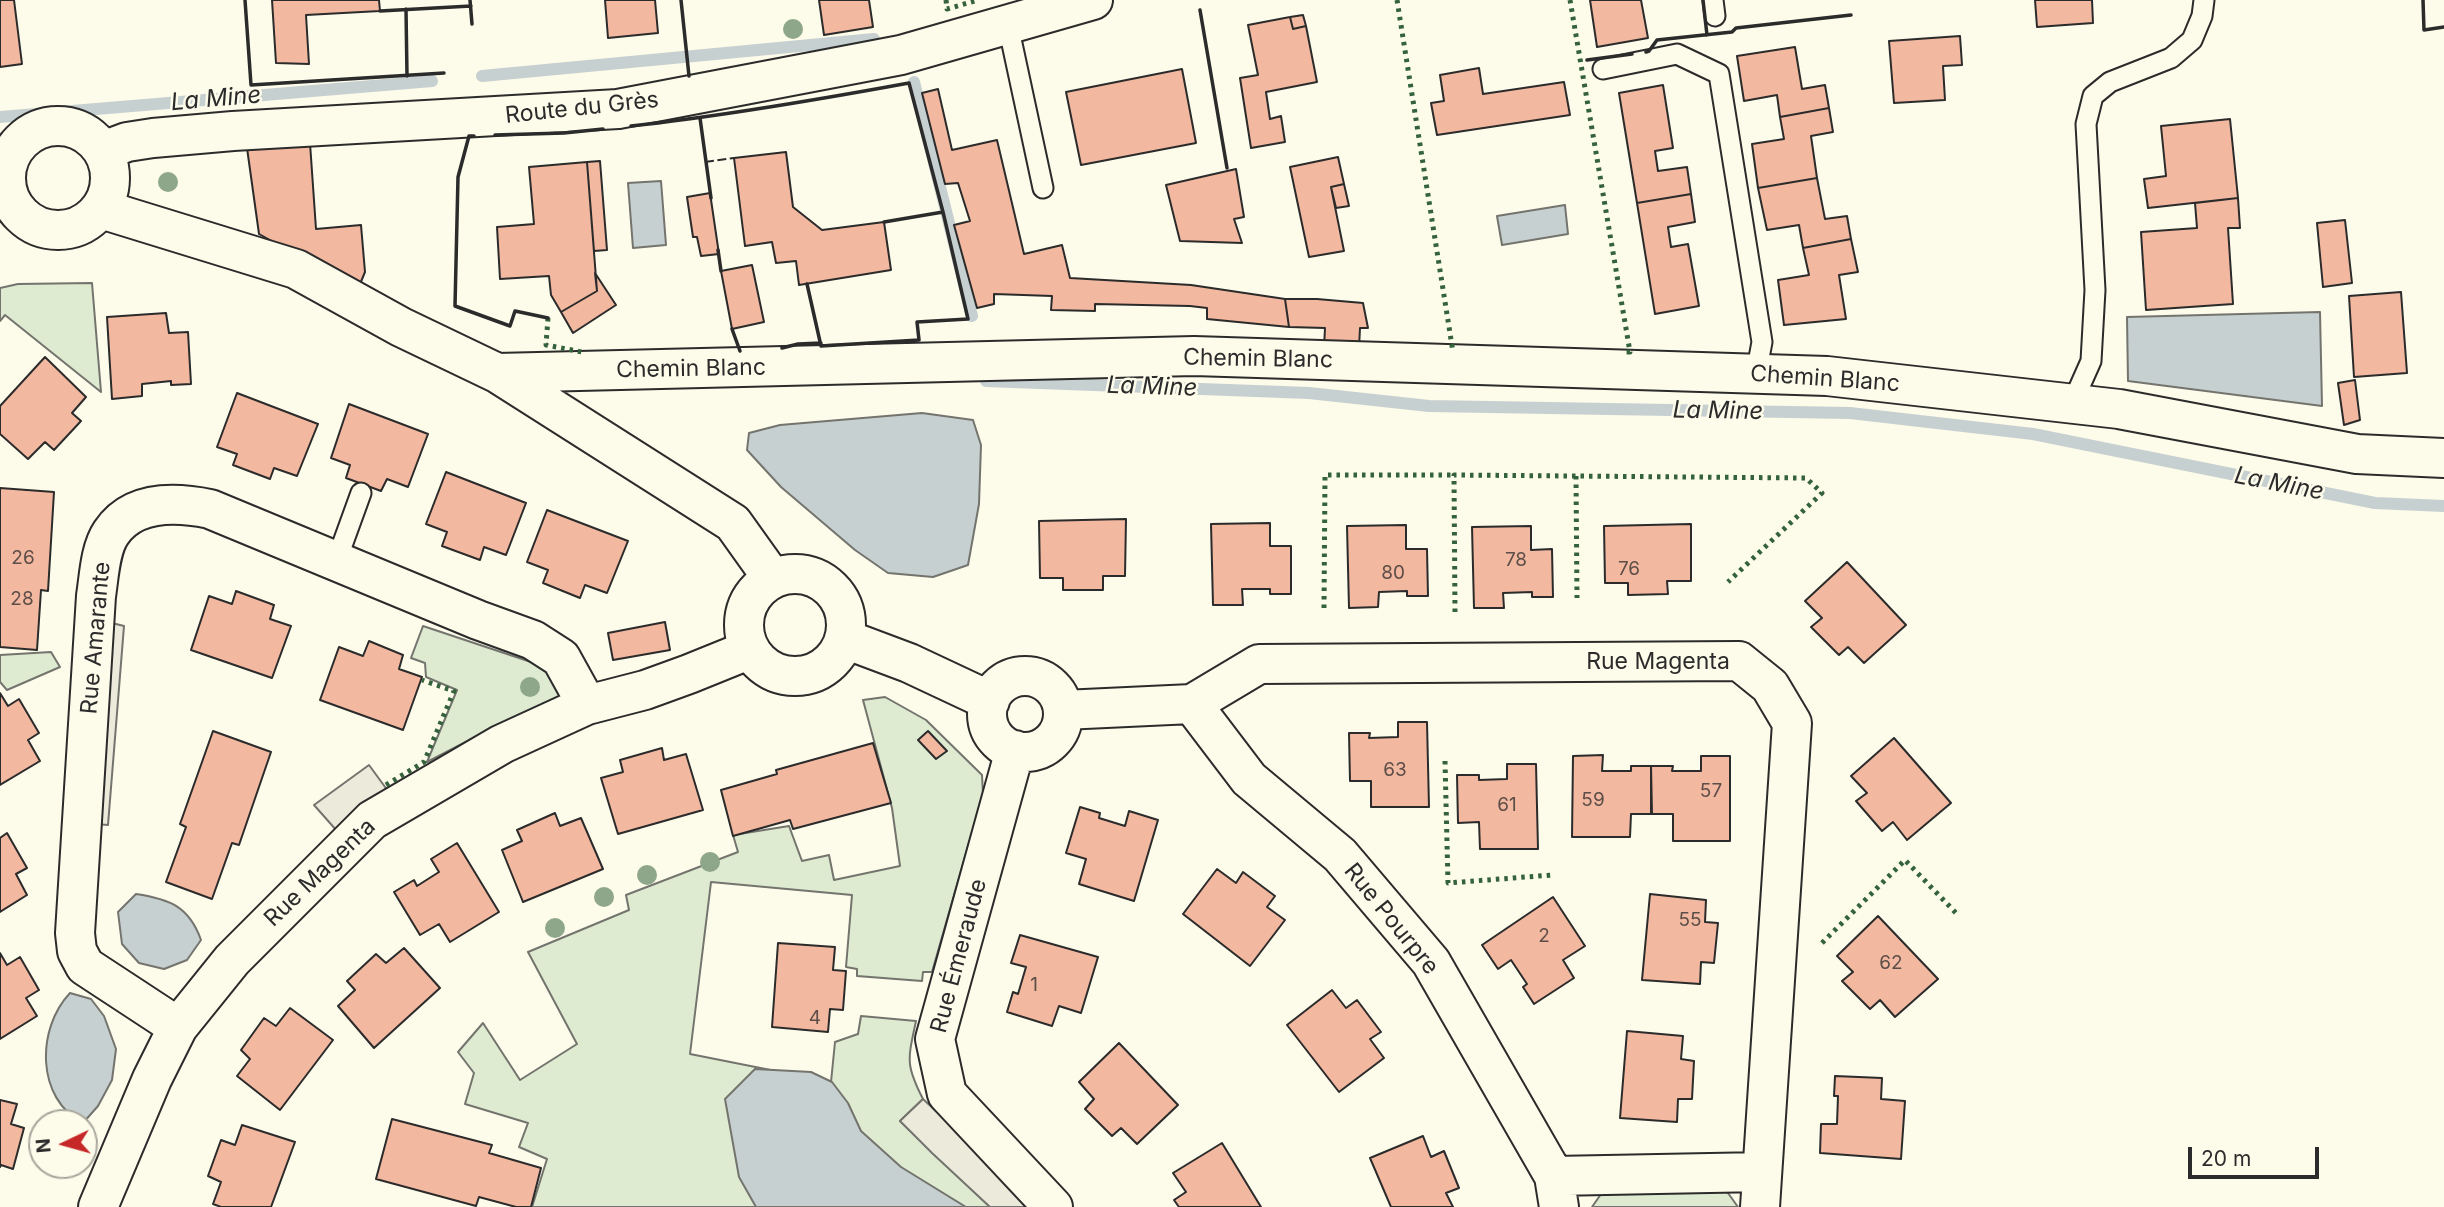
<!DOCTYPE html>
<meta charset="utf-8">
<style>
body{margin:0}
#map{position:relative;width:2444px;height:1207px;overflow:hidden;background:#fdfbea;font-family:Inter,sans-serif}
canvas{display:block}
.north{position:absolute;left:28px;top:1109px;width:70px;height:70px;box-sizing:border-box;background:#fdfbea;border:2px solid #a9a89e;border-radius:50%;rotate:265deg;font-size:19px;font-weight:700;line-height:28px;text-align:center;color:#2b2b2b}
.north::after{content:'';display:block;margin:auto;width:24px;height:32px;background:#c62828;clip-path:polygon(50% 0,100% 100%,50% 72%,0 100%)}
.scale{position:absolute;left:2188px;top:1147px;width:131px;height:32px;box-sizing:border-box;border:4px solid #2b2b2b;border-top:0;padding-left:9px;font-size:21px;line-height:24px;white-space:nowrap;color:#2b2b2b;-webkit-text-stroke:5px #fdfbea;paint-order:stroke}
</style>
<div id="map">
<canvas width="2444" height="1207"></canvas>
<div class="north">N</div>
<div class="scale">20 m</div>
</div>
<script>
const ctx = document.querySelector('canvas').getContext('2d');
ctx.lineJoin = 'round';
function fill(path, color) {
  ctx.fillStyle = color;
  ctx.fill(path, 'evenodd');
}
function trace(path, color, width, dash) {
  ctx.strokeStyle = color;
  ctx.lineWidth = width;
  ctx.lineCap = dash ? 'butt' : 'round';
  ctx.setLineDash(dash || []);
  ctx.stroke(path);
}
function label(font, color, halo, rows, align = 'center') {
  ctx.font = font + ' Inter,sans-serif';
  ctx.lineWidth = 5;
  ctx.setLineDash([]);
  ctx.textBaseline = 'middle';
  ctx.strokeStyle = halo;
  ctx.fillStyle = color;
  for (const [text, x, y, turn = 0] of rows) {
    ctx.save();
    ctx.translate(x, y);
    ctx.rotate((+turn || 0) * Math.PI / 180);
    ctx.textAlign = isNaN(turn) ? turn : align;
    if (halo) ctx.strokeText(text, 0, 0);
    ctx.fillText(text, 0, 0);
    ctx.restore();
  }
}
const green = new Path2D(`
 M92,283L101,392L5,315L0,321V288L18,284Z
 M423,626L537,664L553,676L566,699L487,731L427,762L457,690L426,677L425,663L411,658Z
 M51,652L60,667L7,690L0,682V655Z
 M885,697L926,720L982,775L983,794L932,972H923L922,981L857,976V969L846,967L852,895L711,882L690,1054L831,1082L835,1042L858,1034L861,1016L916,1021C908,1059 905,1064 923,1099L900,1121L990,1207H532L547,1159L519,1147L528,1123L465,1104L474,1073L458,1052L483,1023L520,1080L577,1044L528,952L629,910L626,895L738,852L733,835L789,826L802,861L829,855L834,880L900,866L892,808L863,700Z
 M1715,1186L1728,1193L1738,1207H1592L1601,1194Z`);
fill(green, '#deebd1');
trace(green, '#74746e', 2);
const parking = new Path2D(`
 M112,623L124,626L108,825L95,824Z
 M369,765L388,791L337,831L314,805Z
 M923,1099L995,1166L1032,1207H990L932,1153L900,1121Z`);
fill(parking, '#eceadb');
trace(parking, '#74746e', 2);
const water = new Path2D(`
 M661,181L666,245L633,248L628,183Z
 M1565,205L1568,234L1502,245L1497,216Z
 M2320,312L2322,406L2128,381L2127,317Z
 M922,413L973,420L981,445L979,504L968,565L933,577L888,573L855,550L781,487L747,450L749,433L780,425Z
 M136,894C169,899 189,906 201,940L187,960L164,969L139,963L122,944L118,912Z
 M70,993L91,999L104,1016L116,1049L112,1080L98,1106L83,1123C36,1099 36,1029 70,993Z
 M755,1069L811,1072L832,1082L848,1103L861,1131L901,1167L966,1207H756L739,1177L725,1099Z`);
fill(water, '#c7d0d0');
trace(water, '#74746e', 2);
trace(new Path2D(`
 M482,76L874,39
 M914,82L972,316
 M0,117L432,81
 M986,381L1309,393L1429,406L1850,413L2033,434L2375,503L2444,506`), '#c7d0d0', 12);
const building = new Path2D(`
 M0,0H14L22,64L0,67Z
 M272,0H379L380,11L306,15L309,64L276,63Z
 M605,0H655L658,33L608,38Z
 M819,0H869L873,27L824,35Z
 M1590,0H1641L1648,38L1597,47Z
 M2035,0H2092L2093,23L2037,27Z
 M1303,15L1306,26L1293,29L1290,17Z
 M1290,17L1293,29L1306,26L1317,82L1266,92L1270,119L1281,116L1285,142L1251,148L1240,78L1258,75L1248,25Z
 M1960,36L1962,65L1943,66L1945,100L1894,103L1889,41Z
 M1795,47L1802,89L1825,85L1829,108L1780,117L1777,95L1744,101L1737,56Z
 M1479,68L1483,94L1564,82L1570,115L1437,135L1431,103L1444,101L1440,75Z
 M1182,69L1196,143L1081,165L1066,92Z
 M1663,85L1673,148L1655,151L1658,171L1687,167L1691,194L1637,203L1619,93Z
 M938,89L952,150L997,140L1024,254L1062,245L1070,278L1191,285L1285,299L1289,327L1207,319V308L1190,306L1095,304V311L1051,310L1052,296L994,294V304L977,308L954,225L970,221L958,183L945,184L922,93Z
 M1829,108L1833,132L1811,136L1817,178L1758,188L1752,144L1784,139L1780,117Z
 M2230,119L2238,198L2148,208L2144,179L2166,176L2161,126Z
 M310,143L316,229L361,225L365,272L358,289L259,234L247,148Z
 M786,152L793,207L822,230L884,222L891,270L799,285L796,261L776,263L772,242L745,246L734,158Z
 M1338,157L1344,184L1331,187L1344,251L1309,257L1290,167Z
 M600,161L607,250L594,251L587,162Z
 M587,162L597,291L561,312L551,295L549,276L500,279L497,227L534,224L529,167Z
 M1236,169L1244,217L1234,219L1242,243L1180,241L1166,185Z
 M1817,178L1825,219L1847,216L1851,239L1803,248L1799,225L1767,230L1758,188Z
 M1344,184L1349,206L1336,208L1331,187Z
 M710,193L719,254L701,256L697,237H693L687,197Z
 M1691,194L1695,222L1668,227L1671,247L1688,244L1699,306L1655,314L1637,203Z
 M2238,198L2240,228H2228L2233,304L2146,310L2141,232L2197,228L2195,203Z
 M2345,220L2352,283L2323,287L2317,223Z
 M1851,239L1858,272L1839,275L1846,319L1784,325L1778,280L1809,275L1803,248Z
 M752,265L764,322L732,329L721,271Z
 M595,273L616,305L573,333L561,312L597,291Z
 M2401,292L2407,373L2354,377L2349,296Z
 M1285,299H1317L1363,303L1368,328H1360L1359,348H1324L1325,328L1289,327Z
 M166,313L169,333L188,332L191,384L171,385V381L142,384V396L112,399L107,317Z
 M45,357L86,397L72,413L81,421L54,450L45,442L28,459L0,434V406Z
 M2355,380L2360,420L2344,425L2338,383Z
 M237,393L318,424L297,476L274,468L270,479L233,465L237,454L217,447Z
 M349,404L428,434L408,487L387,479L381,491L346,478L350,465L331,458Z
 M446,472L526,503L506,555L484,547L480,560L442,546L447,532L426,524Z
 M0,488L54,492L48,591L41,590L37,650L0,647Z
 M547,510L628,541L607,593L585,585L580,598L543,583L548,570L527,562Z
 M1126,519L1125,576H1103V590H1063V578H1040L1039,521Z
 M1270,523V546H1291V594H1270V589H1242L1243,605H1213L1211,524Z
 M1691,524V581H1667L1668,594L1628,595V583H1605L1604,526Z
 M1406,525V549H1427L1428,596H1407V591L1379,592L1378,607L1349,608L1347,526Z
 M1531,526V550L1552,549L1553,597H1532V592L1503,593L1504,608H1474L1472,527Z
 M1847,562L1906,625L1864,663L1848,647L1839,655L1811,627L1822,618L1805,601Z
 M236,591L274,605L270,619L291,626L272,678L191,650L209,596L232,604Z
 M665,622L670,650L613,660L608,633Z
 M369,641L403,655L399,669L422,677L403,730L320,700L339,647L363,656Z
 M0,693L8,706L19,699L39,733L28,740L40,761L0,785Z
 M1398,722H1427L1429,807H1371V781H1350L1349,733H1370L1369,738L1398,737Z
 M213,731L271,752L239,845L232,843L212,899L166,882L186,827L180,824Z
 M928,731L947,751L936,759L918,740Z
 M1894,738L1951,803L1907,840L1893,822L1882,831L1856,801L1867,793L1851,776Z
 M873,743L891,803L793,829L790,820L733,836L721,790L777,774L776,770Z
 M662,748L664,760L686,754L703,810L618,834L601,778L623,772L620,760Z
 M1603,755L1602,771H1631V766H1651V814H1631L1630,837H1572L1573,756Z
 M1701,756H1730V841H1673V814H1652L1651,766H1673L1672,771H1701Z
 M1507,764H1536L1538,849H1480L1479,822L1458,823L1457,775H1479V780L1507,779Z
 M1080,807L1100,813L1099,818L1125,826L1129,811L1158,820L1134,901L1079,884L1086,859L1066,853Z
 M555,813L560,826L581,818L603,869L523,902L502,850L522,841L517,830Z
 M7,833L27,868L16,874L27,895L0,912V838Z
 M457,843L499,912L450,942L439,924L420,935L394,892L414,880L417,886L439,872L431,859Z
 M1217,869L1236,883L1243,872L1275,896L1267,907L1285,920L1250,966L1183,914Z
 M1650,894L1706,900L1705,922L1718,923L1714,963L1701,962L1700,984L1642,980Z
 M1553,897L1585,946L1563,960L1574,978L1534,1004L1523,987L1527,984L1511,960L1498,969L1482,945Z
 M1878,916L1938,979L1895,1017L1880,1000L1870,1009L1842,981L1853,972L1837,956Z
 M1020,935L1098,957L1081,1013L1059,1006L1052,1026L1007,1012L1013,992L1018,994L1026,967L1011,963Z
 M778,943L835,947L833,970L846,971L843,1010L830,1009L828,1032L772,1027Z
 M404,948L440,988L374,1048L338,1006L355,990L347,981L376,954L386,963Z
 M0,953L7,965L20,957L39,990L26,998L37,1016L0,1039Z
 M1332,990L1346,1008L1357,1000L1381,1032L1370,1039L1384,1058L1339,1092L1287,1025Z
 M290,1008L333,1040L280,1110L237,1076L250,1059L241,1050L264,1018L276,1026Z
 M1627,1031L1683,1036L1681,1059L1694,1061L1692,1099H1678L1677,1122L1620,1118Z
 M1119,1043L1178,1105L1137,1144L1121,1128L1112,1136L1085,1109L1094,1099L1079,1082Z
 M1835,1076L1882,1078L1881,1099L1905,1101L1901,1159L1820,1153L1821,1124H1837L1838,1096H1834Z
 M0,1100L17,1104L11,1124L24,1128L13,1169L1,1165L0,1167Z
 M392,1119L492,1145L489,1153L541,1168L531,1207H516L479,1197L476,1206L376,1179Z
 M242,1125L295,1142L271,1207H221L213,1204L221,1182L208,1176L221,1140L235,1145Z
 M1423,1136L1431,1157L1444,1151L1459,1188L1446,1193L1453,1207H1391L1370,1158Z
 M1222,1143L1261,1207H1179L1174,1200L1186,1192L1173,1173Z`);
fill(building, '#f2b8a0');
trace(building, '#2b2b2b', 2);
const lane = new Path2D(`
 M1713,0L1715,16
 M1008,25L1043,188
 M1603,69L1677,54L1719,74L1762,342L1756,374
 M2075,404V397L2091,361L2095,290L2086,124L2093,96L2110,82L2171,58L2192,40L2202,16L2204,0
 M336,562L361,493`);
const street = new Path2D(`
 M101,209L296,269L401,327L497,373L1194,356L1827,376L2119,409L2357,454L2444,458
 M497,373L733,523L773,579
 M744 625a51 51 0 1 1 102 0a51 51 0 1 1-102 0Z
 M845,639L909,663L990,701
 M987 714a38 38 0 1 1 76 0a38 38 0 1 1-76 0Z
 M1192,704L1249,779L1340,855L1431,962L1554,1176L1559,1207
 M1063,710L1192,704L1259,664L1739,661L1770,686L1792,723L1760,1207
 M1015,750L935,1039L947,1094L1053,1207
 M178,1027L85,966L77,951L75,933L96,596C99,577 100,549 111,533C133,500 176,502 210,509L478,620L533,640L561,658L587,705
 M1554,1176L1762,1172
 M98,1207L152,1079L178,1027L232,960L372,820L502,744L587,705L645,690L689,674L736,655L749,647`);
const secondary = new Path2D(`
 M6 178a52 52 0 1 1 104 0a52 52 0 1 1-104 0Z
 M103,151L127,142L153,138L233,131L618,109L901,55L1093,0`);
trace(lane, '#2b2b2b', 23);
trace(street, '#2b2b2b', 42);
trace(secondary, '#2b2b2b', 42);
trace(lane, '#fdfbea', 19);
trace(street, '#fdfbea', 38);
trace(secondary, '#fdfbea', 38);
trace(new Path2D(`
 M946,0L947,9L978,0
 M1397,0L1453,352
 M1570,0L1630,352H1626
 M548,318L546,345L582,352
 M1576,476L1577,598
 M1324,608L1325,475H1454
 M1455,612L1454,475L1806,478L1822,493L1728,582
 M1445,761L1448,883L1552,875
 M386,785L424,762L454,691L422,680
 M1822,943L1905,860L1956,913`), '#34623c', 5, [3.5, 5]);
trace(new Path2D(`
 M705,162L734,158`), '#2b2b2b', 2, [9, 3.5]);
trace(new Path2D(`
 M245,0L251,85L444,73
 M470,0L472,24
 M681,0L689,76
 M1703,0L1707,35
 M2423,0L2424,30L2444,27
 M406,9L407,76
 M1200,10L1227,168
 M380,11L471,6
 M1646,52L1649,51L1657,40L1732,32L1736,28L1851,15
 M1587,60L1632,54
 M700,118L711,198
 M631,126C724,116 816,100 909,83L943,212L968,319L917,322L919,340L821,346L807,284
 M495,135L564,133L603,129
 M474,136H469L458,177L455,306L510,326L515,311L548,318
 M884,222L943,212
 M718,250L721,271
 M732,329L740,351
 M782,348L798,344L821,343`), '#2b2b2b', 3.5);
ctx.fillStyle = '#8ea78a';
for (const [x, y] of [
 [793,29],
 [168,182],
 [530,687],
 [710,862],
 [647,875],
 [604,897],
 [555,928]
]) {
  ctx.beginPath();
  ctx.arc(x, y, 10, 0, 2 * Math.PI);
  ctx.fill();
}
label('19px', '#5d4e48', null, [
 ["26",23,558],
 ["78",1516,560],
 ["76",1629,569],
 ["80",1393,573],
 ["28",22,599],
 ["63",1395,770],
 ["57",1711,791],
 ["59",1593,800],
 ["61",1507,805],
 ["55",1690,920],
 ["2",1544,936],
 ["62",1891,963],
 ["1",1034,985],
 ["4",815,1018]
]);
label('23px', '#2b2b2b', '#fdfbea', [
 ["Route du Grès",582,108,-6],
 ["Chemin Blanc",1258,359,1],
 ["Chemin Blanc",691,369,-1],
 ["Chemin Blanc",1825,379,4],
 ["Rue Amarante",96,638,-85],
 ["Rue Magenta",1658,662],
 ["Rue Magenta",320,873,-44],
 ["Rue Pourpre",1391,919,51],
 ["Rue Émeraude",959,956,-75]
]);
label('italic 24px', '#2b2b2b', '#fdfbea', [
 ["La Mine",216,99,-5],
 ["La Mine",1152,387,2],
 ["La Mine",1718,411,1],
 ["La Mine",2279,484,11]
]);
</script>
